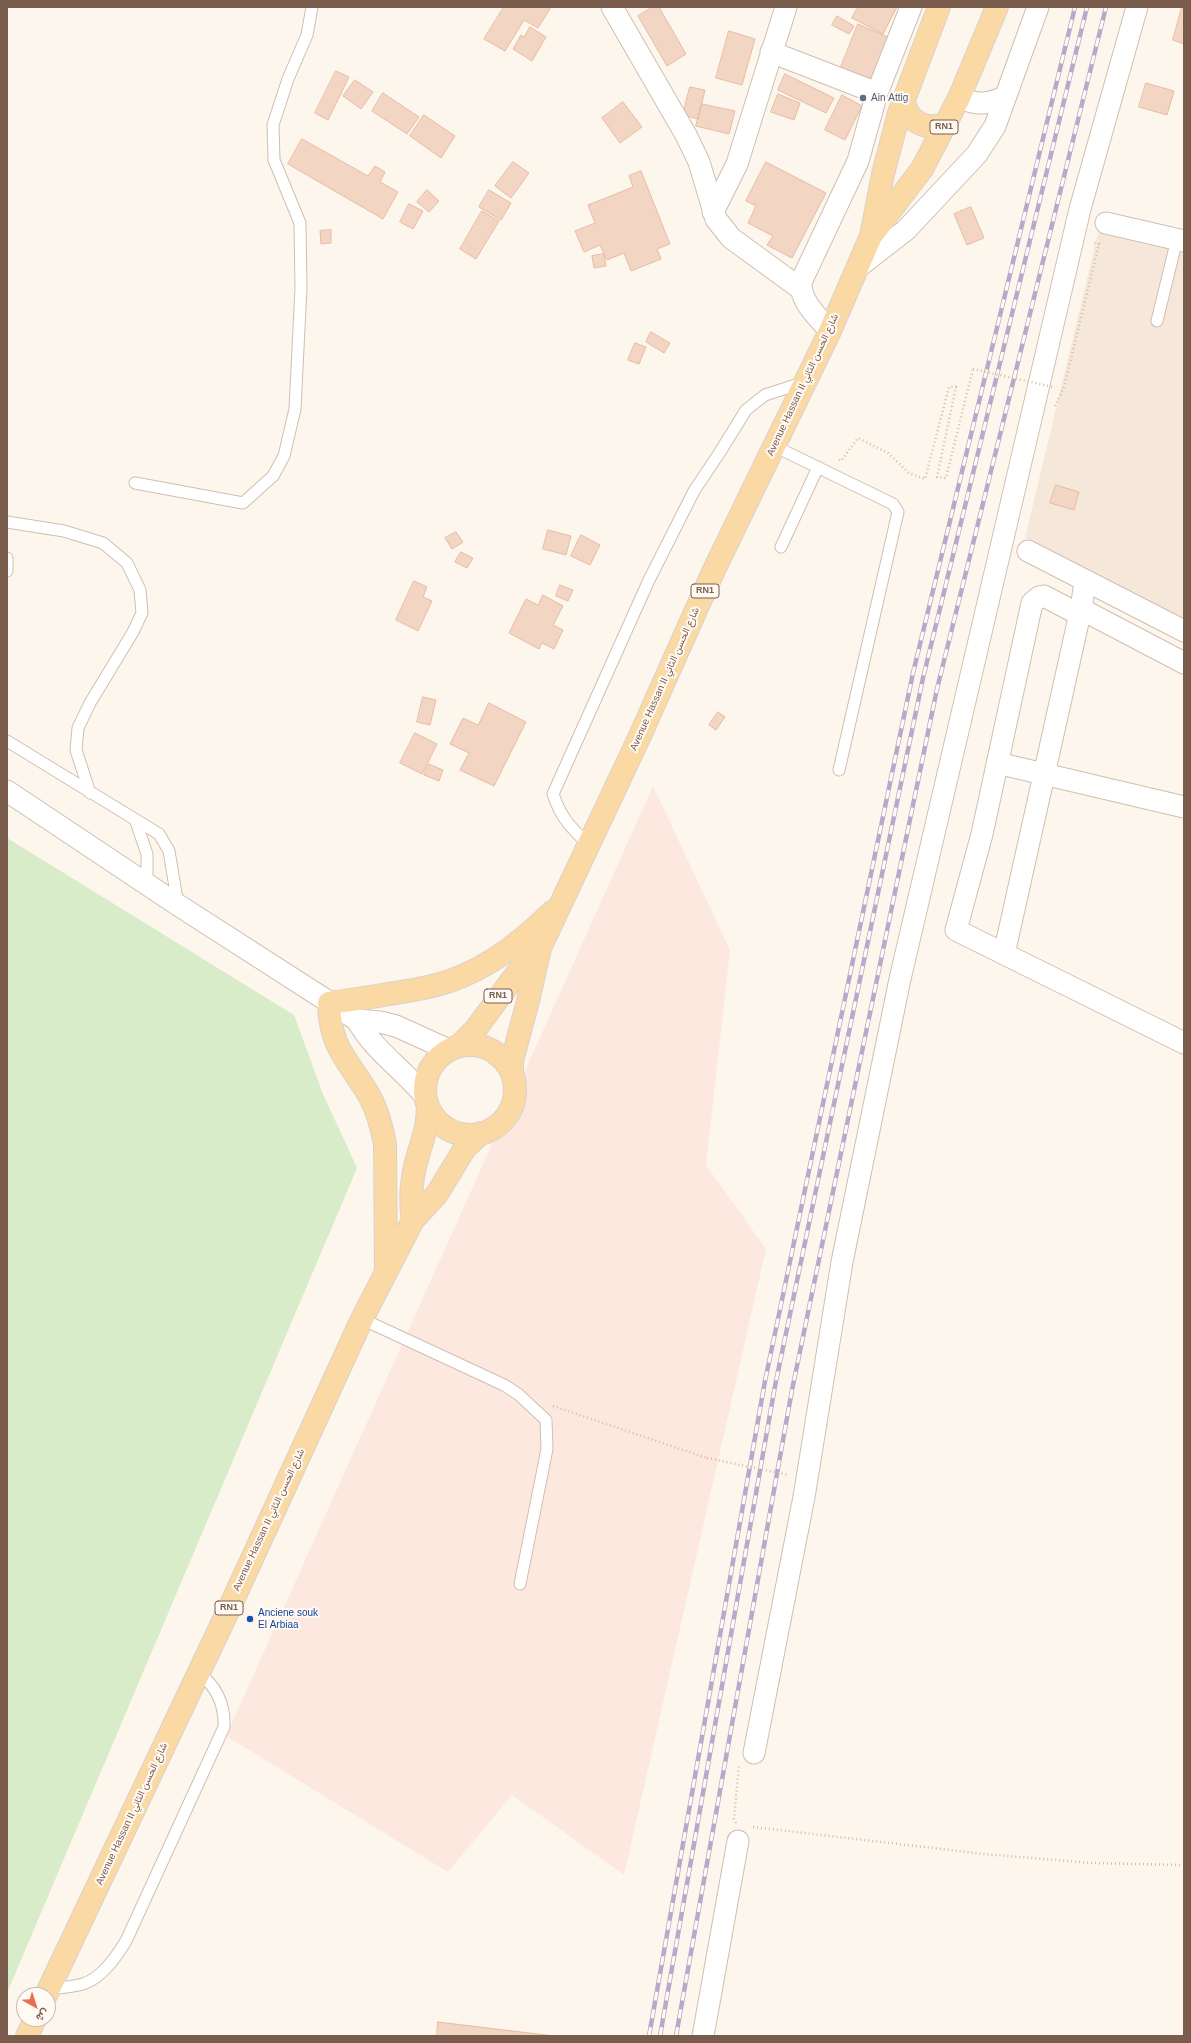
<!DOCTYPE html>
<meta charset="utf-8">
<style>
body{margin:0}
#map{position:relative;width:1191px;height:2043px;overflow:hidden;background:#fdf6ec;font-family:Arial,Vazirmatn,sans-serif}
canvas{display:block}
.frame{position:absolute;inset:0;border:8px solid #7a5c4d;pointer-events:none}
.north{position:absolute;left:16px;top:1987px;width:40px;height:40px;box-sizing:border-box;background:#fffaf3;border:1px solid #cabbb1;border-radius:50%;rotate:141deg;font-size:11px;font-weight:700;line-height:16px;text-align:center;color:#7a5c4d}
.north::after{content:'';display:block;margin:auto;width:14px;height:18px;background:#e76f51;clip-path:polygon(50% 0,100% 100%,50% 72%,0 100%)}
</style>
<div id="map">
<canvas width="1191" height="2043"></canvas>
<div class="frame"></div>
<div class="north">ش</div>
</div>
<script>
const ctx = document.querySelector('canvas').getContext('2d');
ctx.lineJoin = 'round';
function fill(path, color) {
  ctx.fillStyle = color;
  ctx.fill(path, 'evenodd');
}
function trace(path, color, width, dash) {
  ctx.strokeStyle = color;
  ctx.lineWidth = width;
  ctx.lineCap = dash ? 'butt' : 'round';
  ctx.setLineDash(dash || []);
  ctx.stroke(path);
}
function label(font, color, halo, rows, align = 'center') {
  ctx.font = font + ' Arial,Vazirmatn,sans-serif';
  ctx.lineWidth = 4;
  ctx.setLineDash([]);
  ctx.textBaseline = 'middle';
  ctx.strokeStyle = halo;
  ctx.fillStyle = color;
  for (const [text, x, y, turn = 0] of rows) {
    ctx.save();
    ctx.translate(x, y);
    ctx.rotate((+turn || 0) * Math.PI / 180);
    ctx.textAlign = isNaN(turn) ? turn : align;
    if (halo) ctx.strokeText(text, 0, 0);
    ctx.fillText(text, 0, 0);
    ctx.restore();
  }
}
fill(new Path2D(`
 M1103,212L1184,230V621L1025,538Z`), '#f5e8da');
fill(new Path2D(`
 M653,786L730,950L706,1165L766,1249L624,1875L512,1795L448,1872L226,1736Z`), '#fde8e0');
fill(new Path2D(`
 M7,838L294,1015L323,1094L357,1168L7,1993Z`), '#d8ecc9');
const building = new Path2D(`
 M504,7H551L538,28L524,20L505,51L484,39Z
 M653,7H659L686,54L667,66L638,16Z
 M858,7H897L883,34L852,18Z
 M1182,7H1184V44L1173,40Z
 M837,16L854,26L849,34L832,25Z
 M858,24L890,38L871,85L839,72Z
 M530,27L546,37L532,61L513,49L521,35L524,37Z
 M729,31L755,39L742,85L716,78Z
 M336,71L349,77L328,120L315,113Z
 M785,74L834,98L826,113L778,90Z
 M355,80L373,92L361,109L343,96Z
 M1146,83L1174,91L1167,115L1139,107Z
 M690,87L705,90L698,119L683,115Z
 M383,93L419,117L407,134L372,111Z
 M778,94L800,103L794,120L771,112Z
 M842,95L862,106L845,140L825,130Z
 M623,102L642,127L620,143L602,118Z
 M702,104L735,111L729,134L696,126Z
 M424,115L455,136L441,158L410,136Z
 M302,139L368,176L375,166L385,172L380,182L398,192L383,219L288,164Z
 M513,162L529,173L511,198L495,186Z
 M766,162L826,193L792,258L767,245L773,236L748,223L756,206L746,201Z
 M641,171L670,244L657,249L661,259L631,271L624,253L607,260L600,245L584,252L575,231L595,223L588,205L633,187L629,176Z
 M427,190L439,201L429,212L417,202Z
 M489,190L511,203L501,220L479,207Z
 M409,204L423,211L413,229L400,222Z
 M971,207L984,238L967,245L954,214Z
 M482,211L499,221L476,259L460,249Z
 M331,230V243L321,244L320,231Z
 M604,254L606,266L594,268L592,256Z
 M651,332L670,343L664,353L646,342Z
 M635,343L646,347L639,364L628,360Z
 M1056,485L1079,492L1074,510L1050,503Z
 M548,530L571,536L566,555L543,549Z
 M456,532L463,542L452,549L445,538Z
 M581,535L600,545L590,565L571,556Z
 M461,552L473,558L467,568L455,562Z
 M414,581L427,587L423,597L432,601L418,631L396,620Z
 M560,585L573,590L568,601L556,596Z
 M543,595L563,606L553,625L563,630L554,649L542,643L539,649L509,633L526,599L538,605Z
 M423,697L436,700L430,725L417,722Z
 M489,703L526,722L494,786L460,770L469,753L450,744L463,718L478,725Z
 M718,712L725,717L716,730L709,725Z
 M415,733L437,744L422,774L400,763Z
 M429,764L443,770L439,781L424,775Z
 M438,2022L554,2036H437Z`);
fill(building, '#f3d5c3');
trace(building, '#e6bba3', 1);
const service = new Path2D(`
 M1157,321L1177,239
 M774,446L893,504L898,512L839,770
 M135,483L243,503L273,476L284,456L295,409L301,288L300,223L274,160L273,125L288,79L307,35L312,7
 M7,522L64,531L103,543L127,563L140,590L142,613L133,632L90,703L78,728L76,750L90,793
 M781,547L818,467
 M7,558V571
 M7,741L159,834L169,851L178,905
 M136,822L147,854V884
 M589,845C571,828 561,818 553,794L649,580L694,491L720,452L746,410L765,395L805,382
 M362,1319L504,1385L518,1394L546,1420L547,1449L520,1584
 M49,1989C60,1988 72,1987 83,1984C102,1978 116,1957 126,1941L224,1727C225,1704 217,1687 199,1673`);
const minor = new Path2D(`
 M612,7L686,135L699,162L716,219L731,238L801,289
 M771,52L877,93
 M959,98C977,105 989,105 1006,96
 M713,212L737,164L786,7
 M1106,223L1184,241
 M857,268L906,230L977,154L995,126L1038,7
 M830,331C818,317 800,302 801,282L858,161L877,93L911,7
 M1028,551L1184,631
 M1081,609L1184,663
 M1080,615L1044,596L1039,597L1032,603L982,834L956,930L1184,1043
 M997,763L1184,807
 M7,791L178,905L357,1020L380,1022L396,1026L449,1050
 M1004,954L1081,609L1085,582
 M357,1020C374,1051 403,1069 425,1096
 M754,1753L804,1497L842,1262L900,979L1080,209L1137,7
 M703,2036L738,1841`);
const primary = new Path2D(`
 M903,100C908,122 926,132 947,123
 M872,231L883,174L899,113L939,7
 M425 1090a45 45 0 1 1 90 0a45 45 0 1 1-90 0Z
 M459,1046L475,1030L520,969L540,948
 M512,1073V1061L528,1001L540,948L639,738L713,572L830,331L871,236L922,169L959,98L997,7
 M413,1220C409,1197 412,1174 419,1152C424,1136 428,1123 428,1106
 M386,1268L385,1144C382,1128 378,1112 370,1097C349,1060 330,1050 329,1003C362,998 396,994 428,987C477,977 517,946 552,912
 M46,1995L228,1611L362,1319L413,1220L437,1194L465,1148L481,1133
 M27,2036L35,2019`);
trace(service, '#d1beb0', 13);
trace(minor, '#d1beb0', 23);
trace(primary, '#dad1cd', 24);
trace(new Path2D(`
 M1055,406L1064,387L1099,244L1092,242
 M839,460L841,461L858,438L888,453L909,473L925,479L949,387H956L937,477L946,478L973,369
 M553,1406L707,1458
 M736,1823L734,1819L739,1765
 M753,1827L984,1854L1091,1863L1184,1865`), '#d9b8a5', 2.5, [1, 3]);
trace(service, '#fff', 11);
trace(minor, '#fff', 21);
trace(primary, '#fbd9a5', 22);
const rail = new Path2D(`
 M649,2036L765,1381L913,673L1075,7
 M660,2036L775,1386L923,678L1087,7
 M676,2036L792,1390L937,689L1106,7`);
trace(rail, '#b9a8c9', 4.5);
trace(rail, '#fffaf3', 3, [9]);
trace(new Path2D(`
 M973,369L1053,387
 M707,1458L789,1475`), '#d9b8a5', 2.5, [1, 3]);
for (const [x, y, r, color] of [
 [863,98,4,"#5c6f8a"],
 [250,1619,4,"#1a4fb4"]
]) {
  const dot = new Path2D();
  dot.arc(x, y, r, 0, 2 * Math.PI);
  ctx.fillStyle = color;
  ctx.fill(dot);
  trace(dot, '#fffaf3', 1.5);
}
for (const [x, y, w] of [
 [944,127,28],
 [705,591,28],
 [498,996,28],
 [229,1608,28]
]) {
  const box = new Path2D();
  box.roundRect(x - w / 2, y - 7, w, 14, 3);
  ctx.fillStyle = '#fffaf3';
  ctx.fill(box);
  trace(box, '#7a5c4d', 1);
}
label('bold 9px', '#7a5c4d', null, [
 ["RN1",944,127],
 ["RN1",705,591],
 ["RN1",498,996],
 ["RN1",229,1608]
]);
label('10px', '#4e5e75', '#fffaf3', [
 ["Ain Attig",871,98]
], 'left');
label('10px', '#7a5c4d', '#fffaf3', [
 ["Avenue Hassan II شارع الحسن الثاني",803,385,-65],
 ["Avenue Hassan II شارع الحسن الثاني",665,679,-66],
 ["Avenue Hassan II شارع الحسن الثاني",269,1520,-65],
 ["Avenue Hassan II شارع الحسن الثاني",132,1814,-65]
]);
label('10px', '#164399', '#fffaf3', [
 ["Anciene souk",258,1613],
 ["El Arbiaa",258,1625]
], 'left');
</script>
